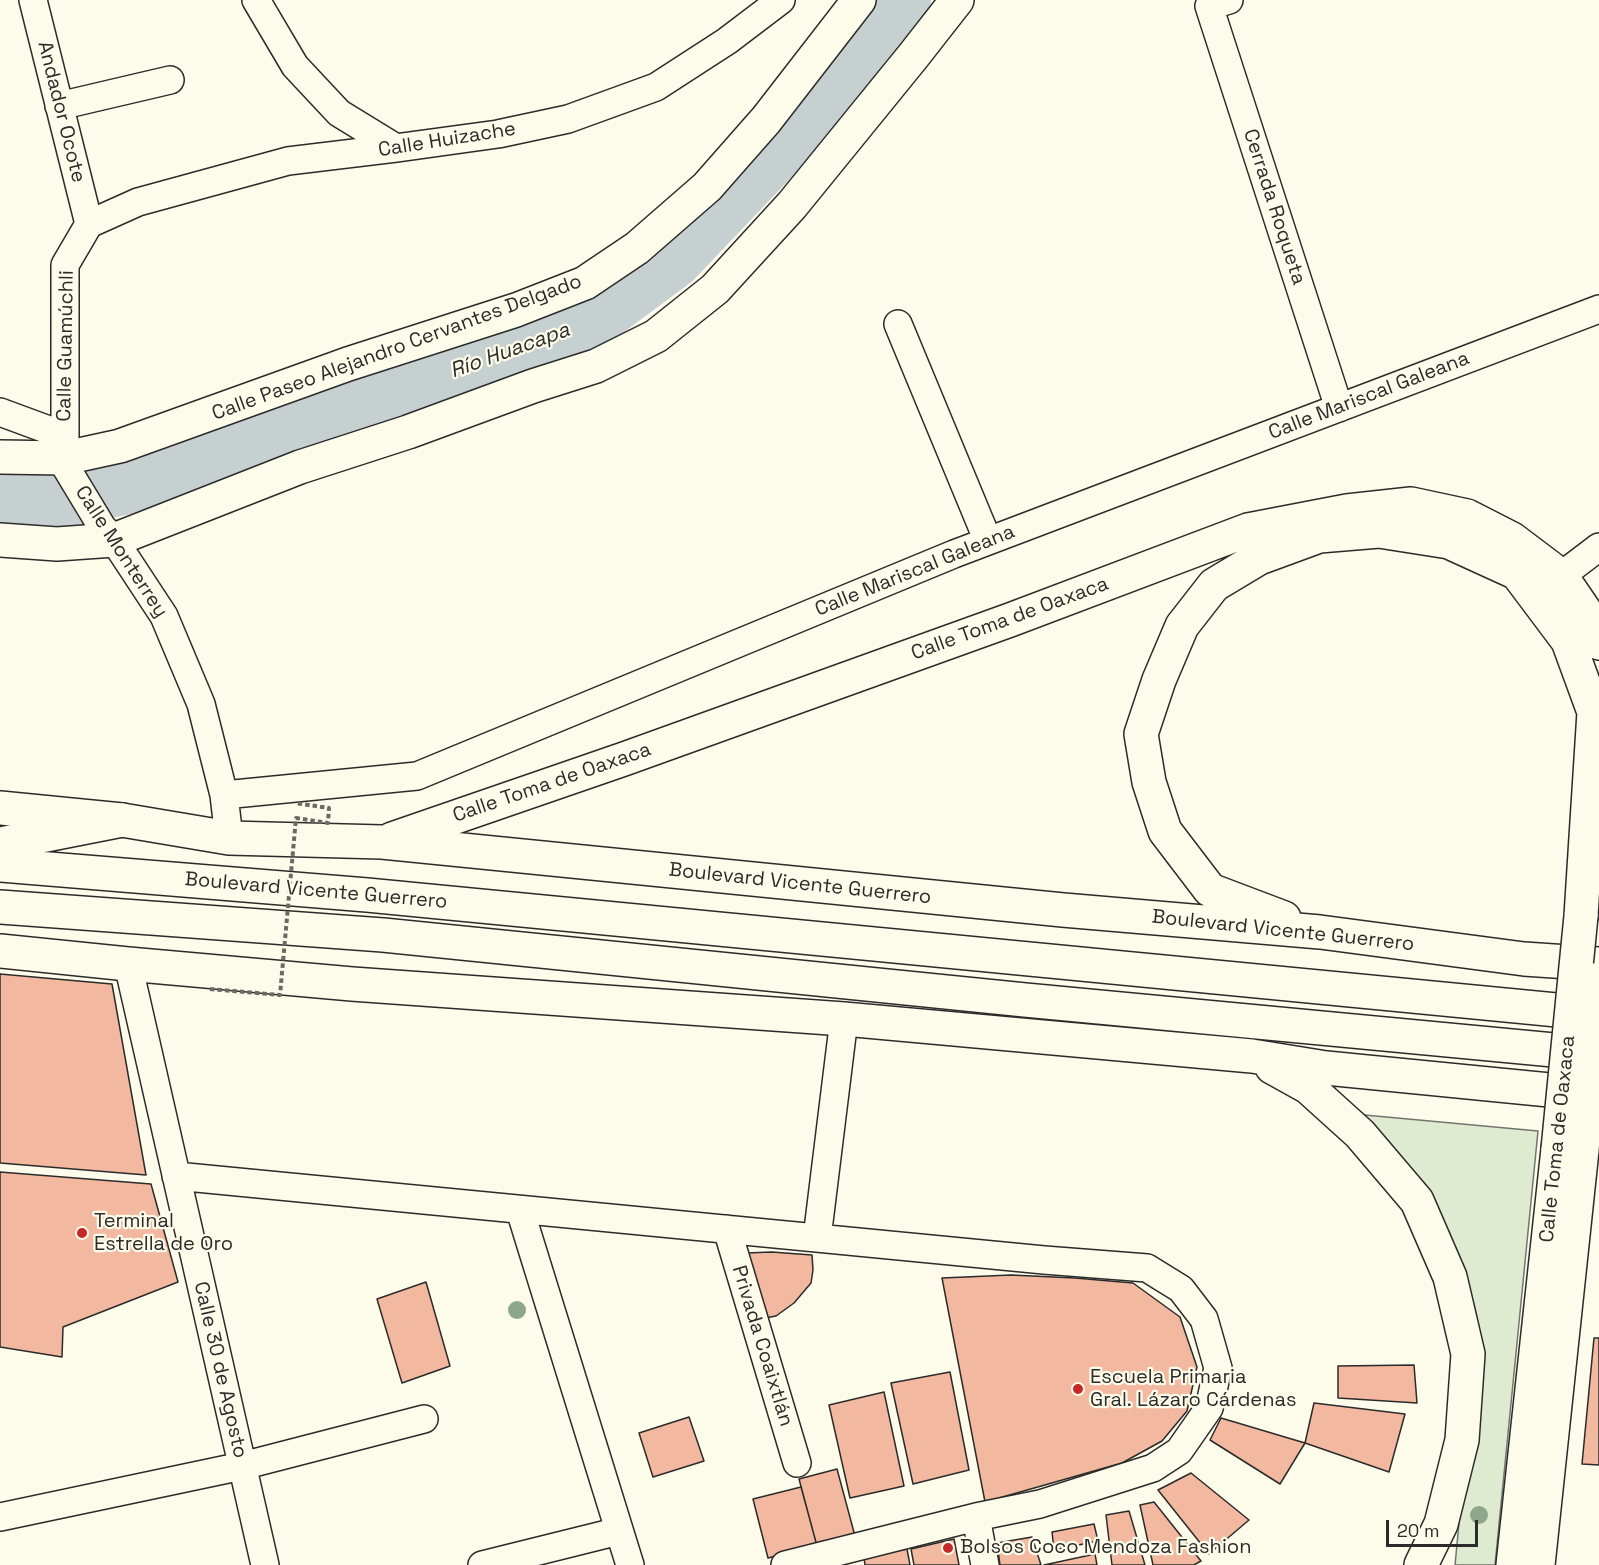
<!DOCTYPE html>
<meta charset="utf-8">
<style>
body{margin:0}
#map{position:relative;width:1599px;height:1565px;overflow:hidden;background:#fdfbea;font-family:"Space Grotesk",sans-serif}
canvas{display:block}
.scale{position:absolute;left:1386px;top:1520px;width:92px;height:27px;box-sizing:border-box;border:3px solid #2b2b2b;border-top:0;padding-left:8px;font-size:18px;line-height:21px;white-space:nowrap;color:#2b2b2b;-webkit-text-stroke:4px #fdfbea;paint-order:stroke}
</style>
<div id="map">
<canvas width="1599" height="1565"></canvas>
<div class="scale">20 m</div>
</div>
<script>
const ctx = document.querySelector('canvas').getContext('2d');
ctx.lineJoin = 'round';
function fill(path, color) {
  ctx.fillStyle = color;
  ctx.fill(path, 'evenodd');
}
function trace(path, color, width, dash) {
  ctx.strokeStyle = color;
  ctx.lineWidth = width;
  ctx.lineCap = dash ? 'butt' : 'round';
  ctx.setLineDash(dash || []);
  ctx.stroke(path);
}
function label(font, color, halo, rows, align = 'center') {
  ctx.font = font + ' "Space Grotesk",sans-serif';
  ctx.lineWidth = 4.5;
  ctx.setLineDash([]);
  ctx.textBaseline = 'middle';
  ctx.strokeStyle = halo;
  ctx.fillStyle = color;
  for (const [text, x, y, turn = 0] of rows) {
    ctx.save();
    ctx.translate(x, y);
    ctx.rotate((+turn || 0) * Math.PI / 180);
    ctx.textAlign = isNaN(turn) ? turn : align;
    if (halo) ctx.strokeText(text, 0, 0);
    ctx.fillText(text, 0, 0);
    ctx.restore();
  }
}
const green = new Path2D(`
 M1343,1113L1538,1131L1495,1565H1455L1459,1523L1473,1431L1459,1292Z`);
fill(green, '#deebd1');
trace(green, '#74746e', 1.5);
trace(new Path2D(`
 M0,494L52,502L132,485L373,398L486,359L554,339L608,309L674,260L796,132L903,0`), '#c7d0d0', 56);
const building = new Path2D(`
 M0,974L112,984L146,1175L0,1163Z
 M0,1172L151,1184L178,1282L63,1327L62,1357L0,1347Z
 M772,1252L812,1255L813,1270L811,1283L794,1303L776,1316L765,1318L746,1253Z
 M1011,1275L1075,1278L1133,1283L1180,1317L1197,1367L1187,1411L1162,1441L1122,1463L985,1502L942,1278Z
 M426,1282L450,1366L402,1383L377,1299Z
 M1594,1338H1599V1465L1582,1464Z
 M1414,1365L1417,1403L1338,1398V1366Z
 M950,1372L969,1470L913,1484L891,1383Z
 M884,1392L904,1486L850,1498L829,1405Z
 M1314,1403L1405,1414L1389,1472L1305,1443Z
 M689,1417L704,1461L653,1477L639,1433Z
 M1221,1418L1305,1443L1280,1484L1210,1440Z
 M837,1469L855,1536L817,1546L799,1479Z
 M1191,1473L1249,1520L1209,1554L1158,1490Z
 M801,1487L817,1546L768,1558L753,1499Z
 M1154,1502L1201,1561L1194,1565H1153L1140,1505Z
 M1129,1511L1145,1565H1112L1106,1515Z
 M1094,1524L1098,1541L1054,1550L1052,1532Z
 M1032,1537L1041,1565H1000L997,1543Z
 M954,1539L959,1565H914L911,1549Z
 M907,1549L910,1565H865L864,1558Z
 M1095,1554L1097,1565H1044Z`);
fill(building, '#f2b8a0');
trace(building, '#2b2b2b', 1.5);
const street = new Path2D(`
 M33,0L89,224
 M256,0L295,66L339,113L396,148
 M1229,0L1209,6L1339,408
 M59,106L170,80
 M89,224L138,202L288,161L396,148L498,134L568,119L656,87L727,41L781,0
 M898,324L988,541
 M0,412L65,436V458L67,469L102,527L114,540L164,616L201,704L224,795L229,838
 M65,436V265L89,224
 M1545,588L1599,547
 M224,795L417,776L954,554L1599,309
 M128,964L265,1565
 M176,1176L1044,1260L1147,1268L1181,1289L1204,1319L1218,1368L1209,1408L1179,1451L1153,1468L1040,1504L976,1517L785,1565
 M520,1210L630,1565
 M727,1229L797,1463
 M817,1238L844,1019
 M0,1517L242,1466L424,1419
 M976,1517L985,1565
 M482,1565L619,1531`);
const secondary = new Path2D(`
 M0,457L65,458L120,446L348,364L516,310L585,283L637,248L707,187L766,120L859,0
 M0,540L57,544L114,540L300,467L408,432L533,386L596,366L656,336L715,289L792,205L914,55L957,0
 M0,808L122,820L229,838L382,842L1063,910L1320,932L1524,959L1599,964
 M392,839L624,759L1010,620L1248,530L1347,511L1411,504L1467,516L1512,539L1561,576L1593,623L1599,643
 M1284,918L1210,890L1165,831L1149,782L1141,734L1159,680L1182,626L1214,585L1259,558L1319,536L1379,531L1449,542L1517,573L1568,641L1594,712L1581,916
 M0,951L128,964L352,984L844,1019L1252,1056L1326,1068L1590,1094
 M1272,1067L1308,1087L1360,1134L1417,1201L1450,1277L1468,1354L1462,1440L1441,1524L1421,1565
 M1513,1565L1558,1149
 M1538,1565L1582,1150`);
const highway = new Path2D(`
 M0,844L122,820
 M0,865L367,895L1599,1014
 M0,907L383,935L1025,1000L1596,1054`);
trace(street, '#2b2b2b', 30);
trace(secondary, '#2b2b2b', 36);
trace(highway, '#2b2b2b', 36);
trace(street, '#fdfbea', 27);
trace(secondary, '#fdfbea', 33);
trace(highway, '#fdfbea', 33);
const secondaryBridge = new Path2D(`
 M1558,1149L1581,916
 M1582,1150L1599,979`);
trace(secondaryBridge, '#2b2b2b', 36, []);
trace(new Path2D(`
 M210,989L280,995L296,818L328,823L329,808L295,803`), '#6a6964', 4, [4.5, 3]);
trace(secondaryBridge, '#fdfbea', 33);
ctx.fillStyle = '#8ea78a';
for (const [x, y] of [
 [517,1310],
 [1479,1515]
]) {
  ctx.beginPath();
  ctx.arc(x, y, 9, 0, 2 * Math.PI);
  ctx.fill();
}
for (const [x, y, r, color] of [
 [82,1233,6,"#c62828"],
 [1078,1389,6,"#c62828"],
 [948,1548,6,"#c62828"]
]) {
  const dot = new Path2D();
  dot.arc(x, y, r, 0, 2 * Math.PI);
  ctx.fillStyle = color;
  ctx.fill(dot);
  trace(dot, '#fdfbea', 2);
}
label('20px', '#2b2b2b', '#fdfbea', [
 ["Andador Ocote",61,112,76],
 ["Calle Huizache",447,140,-9],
 ["Cerrada Roqueta",1274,207,72],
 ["Calle Guamúchli",66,346,-89],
 ["Calle Paseo Alejandro Cervantes Delgado",397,348,-20],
 ["Calle Mariscal Galeana",1369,396,-21],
 ["Calle Monterrey",121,552,57],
 ["Calle Mariscal Galeana",915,571,-22],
 ["Calle Toma de Oaxaca",1010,619,-20],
 ["Calle Toma de Oaxaca",552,783,-19],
 ["Boulevard Vicente Guerrero",800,884,6],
 ["Boulevard Vicente Guerrero",316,891,5],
 ["Boulevard Vicente Guerrero",1283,931,6],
 ["Calle Toma de Oaxaca",1558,1139,-84],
 ["Privada Coaixtlán",762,1346,73],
 ["Calle 30 de Agosto",220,1370,77]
]);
label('20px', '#2b2b2b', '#fdfbea', [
 ["Terminal",94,1222],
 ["Estrella de Oro",94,1245],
 ["Escuela Primaria",1090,1378],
 ["Gral. Lázaro Cárdenas",1090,1401],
 ["Bolsos Coco Mendoza Fashion",960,1548]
], 'left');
label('italic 21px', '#2b2b2b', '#fdfbea', [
 ["Río Huacapa",510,351,-20]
]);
</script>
